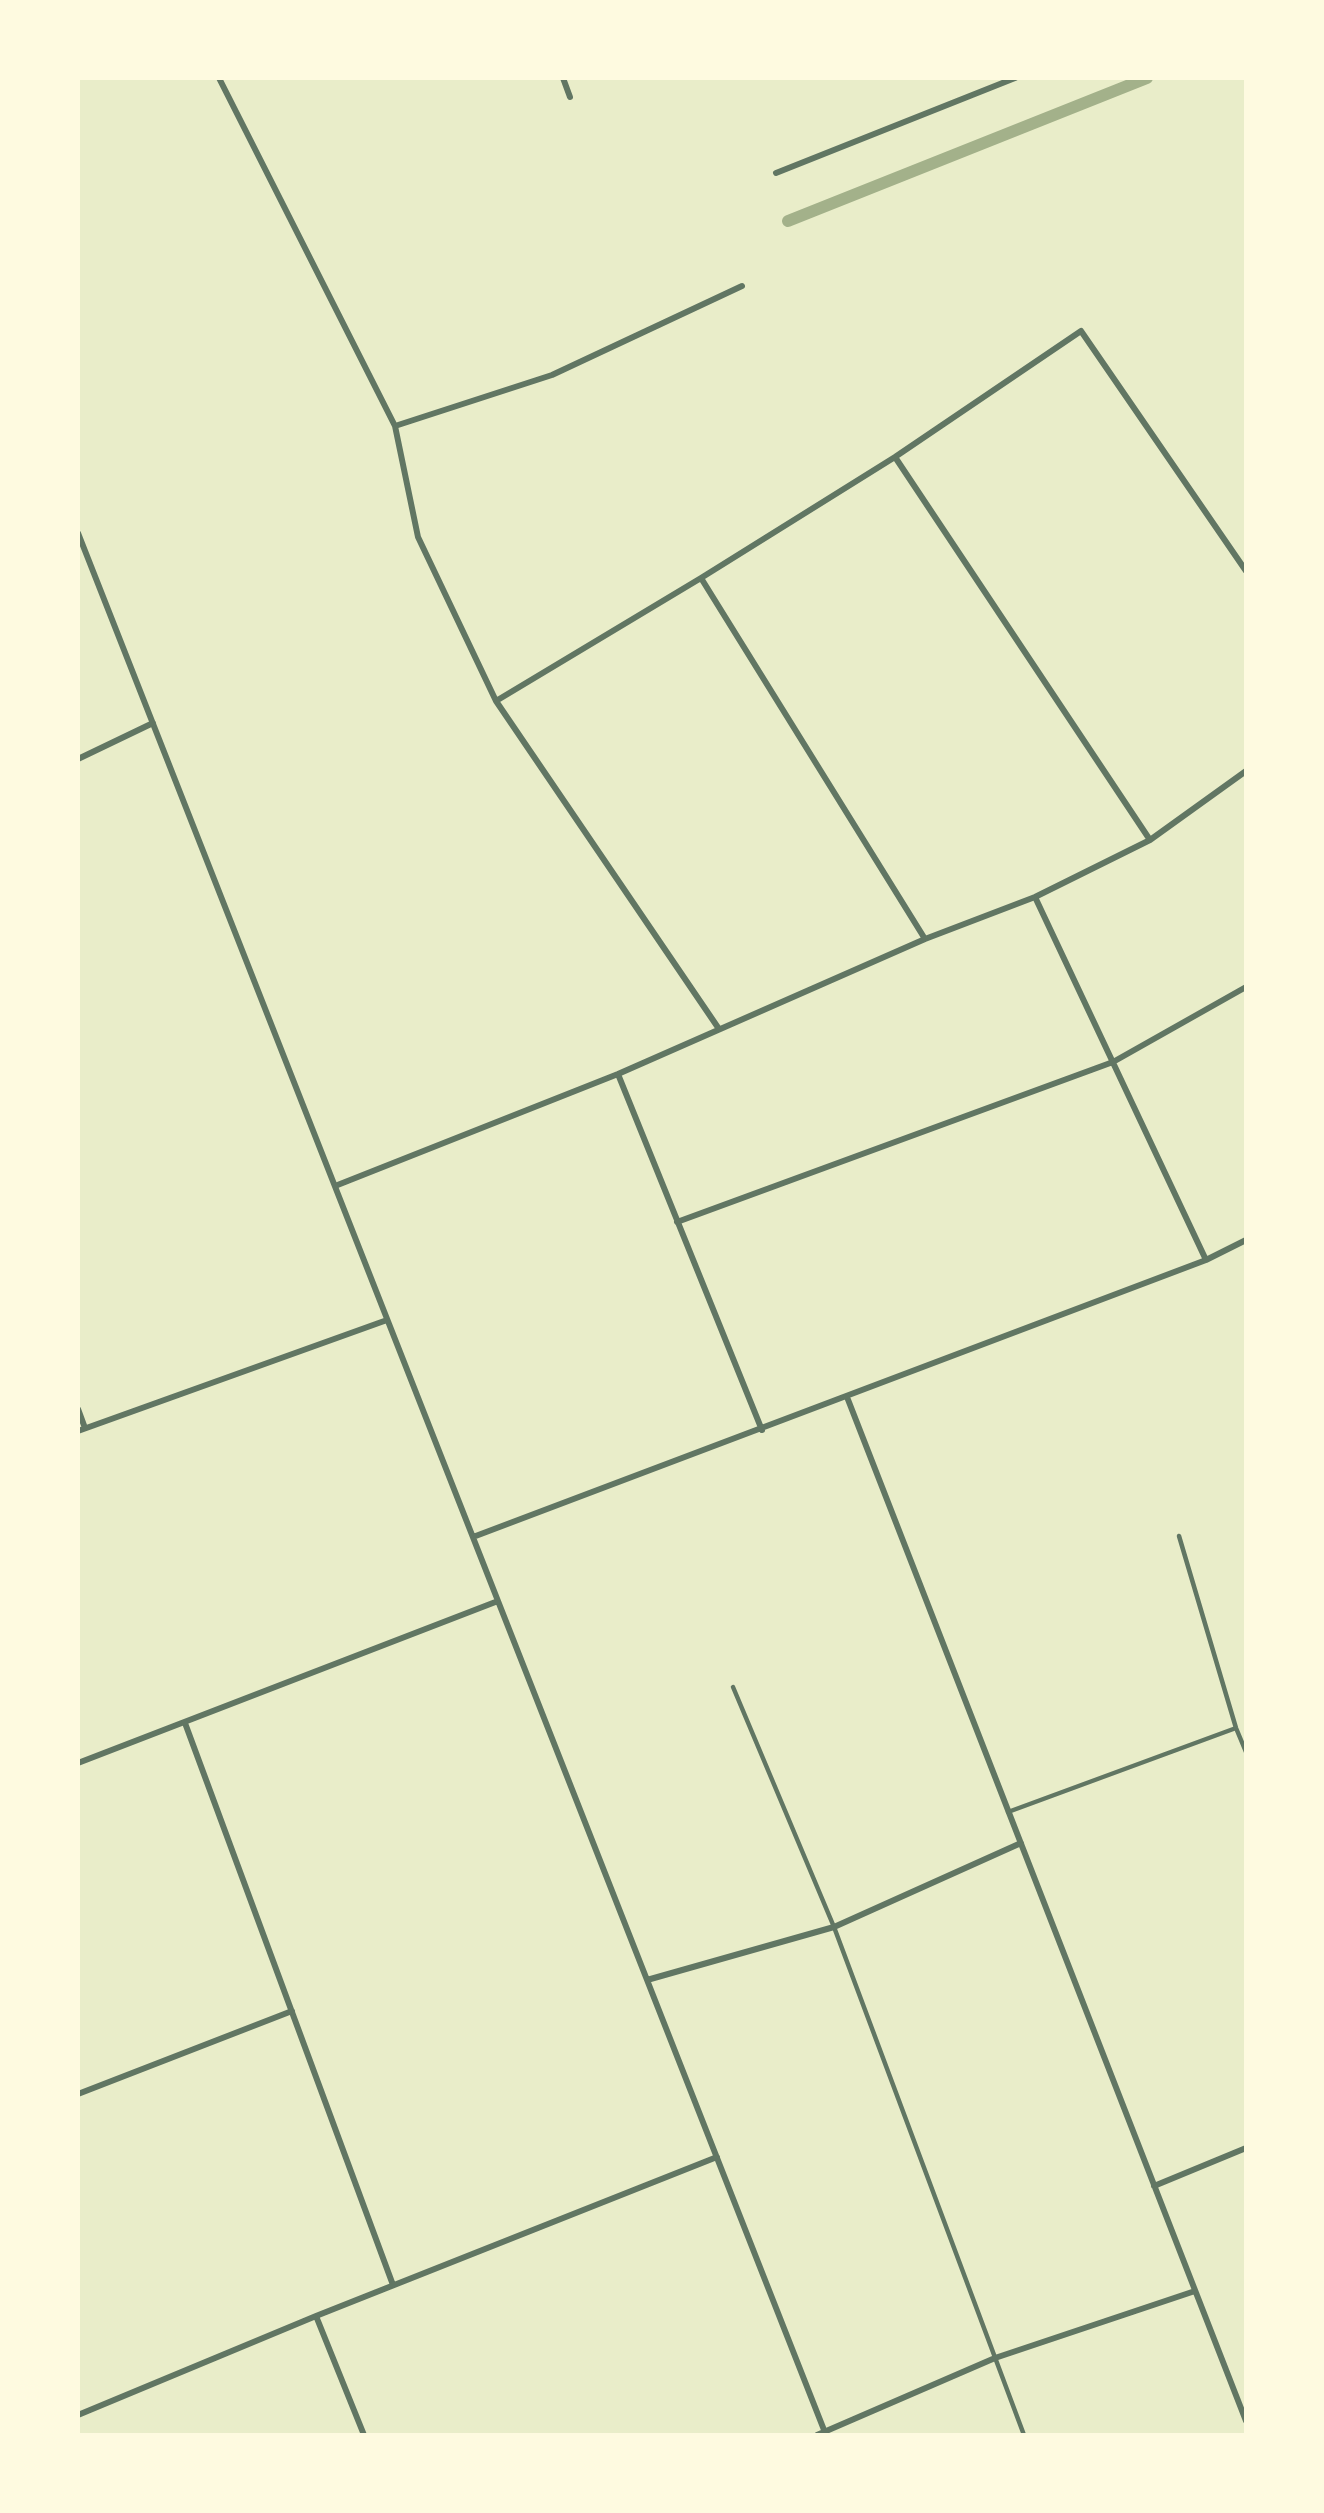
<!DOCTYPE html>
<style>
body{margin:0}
#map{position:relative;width:1324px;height:2513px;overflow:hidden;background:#e9edc9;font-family:"PT Sans Narrow",sans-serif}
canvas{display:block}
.frame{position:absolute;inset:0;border:80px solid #fefae0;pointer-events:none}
</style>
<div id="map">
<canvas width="1324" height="2513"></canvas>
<div class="frame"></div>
</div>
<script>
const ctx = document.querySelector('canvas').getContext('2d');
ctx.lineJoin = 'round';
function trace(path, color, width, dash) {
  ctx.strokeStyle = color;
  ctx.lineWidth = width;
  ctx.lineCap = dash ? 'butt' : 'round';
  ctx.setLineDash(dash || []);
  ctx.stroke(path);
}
trace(new Path2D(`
 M788,221L1147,78`), '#a3b18a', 12);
trace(new Path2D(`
 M1179,1536L1236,1728L1246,1752
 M733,1687L834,1927L1024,2435
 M1008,1812L1236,1728`), '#617663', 4.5);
trace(new Path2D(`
 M219,78L395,426L418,537L496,701L719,1029
 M563,78L570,97
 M776,173L1015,78
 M395,426L552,375L742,286
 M895,457L1150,840
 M78,533L826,2435
 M701,578L925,939
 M496,701L701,578L895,457L1081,331L1246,571
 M78,759L153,723
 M1035,897L1206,1260
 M618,1074L762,1430
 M335,1186L618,1074L925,939L1035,897L1150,840L1246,771
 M677,1222L1113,1062L1246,987
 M847,1397L1246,2421
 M78,1409L85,1428
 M78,1431L387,1320
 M473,1537L1206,1260L1246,1240
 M185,1723L393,2285
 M78,1763L498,1601
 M647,1980L834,1927L1021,1843
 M78,2094L292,2011
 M1154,2186L1246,2148
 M316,2316L364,2435
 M78,2415L316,2316L717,2157
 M817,2435L995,2358L1195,2291`), '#617663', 6);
</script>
